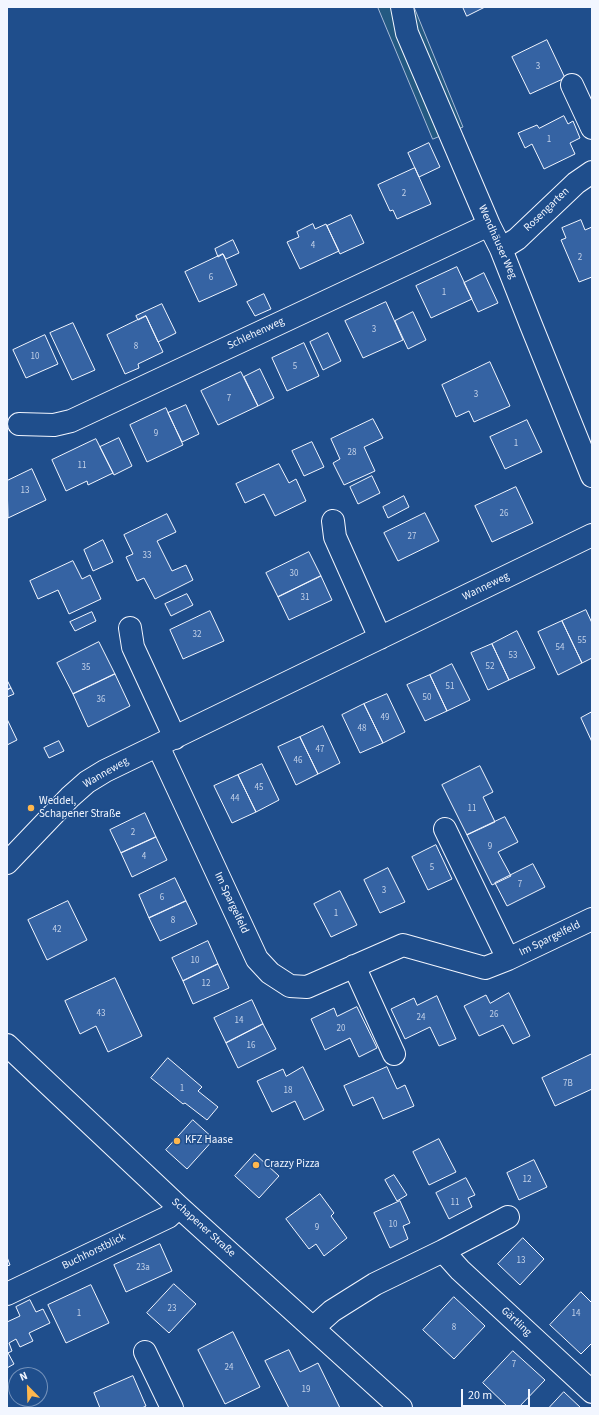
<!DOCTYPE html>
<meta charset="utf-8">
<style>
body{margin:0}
#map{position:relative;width:599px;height:1415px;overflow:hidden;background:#1f4e8c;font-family:"Source Sans 3",sans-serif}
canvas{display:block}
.frame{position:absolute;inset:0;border:8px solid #f2f6ff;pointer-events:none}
.north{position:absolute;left:8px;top:1367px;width:40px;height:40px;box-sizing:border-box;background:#1f4e8c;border:1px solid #7391ba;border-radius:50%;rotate:337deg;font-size:11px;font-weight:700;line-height:16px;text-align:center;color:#f2f6ff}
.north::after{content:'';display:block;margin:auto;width:14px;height:18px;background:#ffb74d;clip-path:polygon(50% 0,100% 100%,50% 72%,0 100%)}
.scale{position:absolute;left:461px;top:1389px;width:69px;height:18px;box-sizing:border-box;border:2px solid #f2f6ff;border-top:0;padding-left:5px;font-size:12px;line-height:14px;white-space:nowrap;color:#f2f6ff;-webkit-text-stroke:3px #1f4e8c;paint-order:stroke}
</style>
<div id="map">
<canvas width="599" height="1415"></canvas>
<div class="frame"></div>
<div class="north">N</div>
<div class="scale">20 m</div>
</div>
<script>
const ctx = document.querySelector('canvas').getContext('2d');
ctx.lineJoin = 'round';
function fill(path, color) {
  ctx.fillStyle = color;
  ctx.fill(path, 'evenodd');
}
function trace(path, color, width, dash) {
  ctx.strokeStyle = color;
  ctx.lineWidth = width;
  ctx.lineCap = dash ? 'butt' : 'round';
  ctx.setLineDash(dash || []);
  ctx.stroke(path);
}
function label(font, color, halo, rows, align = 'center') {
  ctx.font = font + ' "Source Sans 3",sans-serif';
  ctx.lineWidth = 3;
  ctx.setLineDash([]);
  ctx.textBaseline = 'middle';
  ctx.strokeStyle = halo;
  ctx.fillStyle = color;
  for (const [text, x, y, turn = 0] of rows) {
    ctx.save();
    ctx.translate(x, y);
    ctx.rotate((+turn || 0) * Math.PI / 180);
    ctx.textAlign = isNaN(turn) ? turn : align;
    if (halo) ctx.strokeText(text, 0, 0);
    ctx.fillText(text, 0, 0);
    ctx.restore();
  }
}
const green = new Path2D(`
 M378,7H414L463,127L433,139Z`);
fill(green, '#245a82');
trace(green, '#a8bbd7', 1);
const building = new Path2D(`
 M463,7H485L467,16Z
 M547,40L565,78L530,94L512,57Z
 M564,116L568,124L573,121L580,138L570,143L575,154L544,169L532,144L525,148L518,133L537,125L539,128Z
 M429,143L440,167L419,177L408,153Z
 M415,168L431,204L397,219L393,210L390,211L378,185Z
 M351,215L364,243L340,254L327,226Z
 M581,220L585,230L592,227V277L579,282L561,240L566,238L562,228Z
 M313,224L315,229L326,224L339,251L300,269L287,242L299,237L297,232Z
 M233,240L239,253L226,259L223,254L218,257L215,249Z
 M223,254L237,285L199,302L185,272Z
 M457,267L472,299L431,318L416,286Z
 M484,273L498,303L478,312L464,283Z
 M264,294L271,309L255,316L247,302Z
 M386,302L403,340L363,358L345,321Z
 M162,304L176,333L158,342L146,316L138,320L136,316Z
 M413,312L426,340L408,349L395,321Z
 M146,316L163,352L138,364L139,368L125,374L107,335Z
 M73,323L95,370L72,380L50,333Z
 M328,333L341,361L323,370L310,342Z
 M45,335L58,364L26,378L13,350Z
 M304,343L319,376L287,391L272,358Z
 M490,362L510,406L474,422L469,411L456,417L442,385Z
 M260,369L274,398L258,406L244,377Z
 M241,372L258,406L218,425L201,391Z
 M186,405L199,434L182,442L168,413Z
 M166,408L183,445L147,462L130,425Z
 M373,419L383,438L364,447L375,471L344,485L333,463L340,459L331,439Z
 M527,420L542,452L505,469L490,437Z
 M119,438L132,466L114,475L100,447Z
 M96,439L113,473L88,485L87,481L66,491L52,460Z
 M312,442L324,467L304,476L292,451Z
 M279,464L289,483L296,479L306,501L275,516L264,494L245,503L236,484Z
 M32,469L46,500L8,518L7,481Z
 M372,476L380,493L358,504L350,487Z
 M516,487L533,523L492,542L475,506Z
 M404,496L409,507L388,518L383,507Z
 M425,513L439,541L398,561L384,533Z
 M167,514L176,532L157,541L172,571L186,565L193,580L155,599L144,578L137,581L126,557L133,554L124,535Z
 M103,540L113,562L93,571L84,550Z
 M309,552L321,576L278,597L266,573Z
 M73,561L82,579L90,575L101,599L69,614L58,590L38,599L30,581Z
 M321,576L332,600L289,620L278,597Z
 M187,594L193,605L171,616L165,604Z
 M586,610L592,623V658L582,663L562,621Z
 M210,611L224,641L183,659L170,630Z
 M92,612L96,621L75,631L70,622Z
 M562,621L582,663L558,675L538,632Z
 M517,631L535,668L509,680L492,644Z
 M99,642L115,674L73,694L57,663Z
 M492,644L509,680L488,690L471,653Z
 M452,664L470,700L447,711L430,675Z
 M115,674L130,706L88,727L73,694Z
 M430,675L447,711L425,721L407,685Z
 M8,682L11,688L7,690V683Z
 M11,688L14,694L7,697V690Z
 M387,694L405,732L383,743L364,704Z
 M364,704L383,743L360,753L342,715Z
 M592,712V742L581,718Z
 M7,719L17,740L7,745Z
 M323,726L340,763L318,774L300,737Z
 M300,737L318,774L296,785L278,747Z
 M59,741L64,751L49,758L44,748Z
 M262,764L279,800L256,812L238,775Z
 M480,766L493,792L483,797L495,822L467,835L442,785Z
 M238,775L256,812L232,823L214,786Z
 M145,813L156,837L121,853L110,830Z
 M505,817L518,842L498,852L511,876L492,885L467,835Z
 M156,837L167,860L132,877L121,853Z
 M436,845L452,879L428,890L412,857Z
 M533,864L545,887L507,906L495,883Z
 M388,868L405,902L380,913L364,880Z
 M175,878L186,901L149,918L139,895Z
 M340,891L357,925L331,937L314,904Z
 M68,901L87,940L47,960L28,920Z
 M186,901L197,924L160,941L149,918Z
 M208,941L218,964L183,981L172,958Z
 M218,964L229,988L193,1004L183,981Z
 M115,978L142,1036L108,1052L96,1026L80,1034L65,1001Z
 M509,993L530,1036L513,1044L503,1025L479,1036L464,1006L486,995L490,1003Z
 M437,996L456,1039L439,1046L430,1027L405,1039L391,1009L414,998L417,1005Z
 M252,1000L263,1024L226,1043L214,1018Z
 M357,1007L377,1048L359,1057L350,1038L325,1050L311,1019L334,1008L337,1016Z
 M263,1024L276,1049L238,1068L226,1043Z
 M592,1054V1089L555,1106L542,1078Z
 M168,1058L202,1087L198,1091L218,1107L207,1120L185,1103L183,1104L151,1078Z
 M303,1067L324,1110L304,1120L295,1101L272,1112L257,1081L283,1069L286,1076Z
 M387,1067L397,1089L405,1085L414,1106L383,1119L373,1097L353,1106L344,1086Z
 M193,1120L214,1139L187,1169L166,1150Z
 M439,1139L456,1172L429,1185L413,1152Z
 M255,1154L279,1176L259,1198L235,1176Z
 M534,1160L547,1187L519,1200L507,1173Z
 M394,1175L407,1195L397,1201L385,1180Z
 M466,1178L475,1195L468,1198L472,1207L449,1219L436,1193Z
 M320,1194L334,1213L331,1216L347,1238L324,1256L316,1244L309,1249L286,1219Z
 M400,1201L410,1223L403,1226L408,1239L390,1248L374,1213Z
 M523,1238L544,1259L520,1285L498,1264Z
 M160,1244L172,1271L126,1292L114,1265Z
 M7,1257L10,1265L7,1266Z
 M174,1284L196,1304L169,1333L147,1313Z
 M91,1285L109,1323L66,1343L48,1305Z
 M581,1292L592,1303V1343L581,1354L550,1325Z
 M454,1297L485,1326L454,1359L423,1330Z
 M30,1300L36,1312L43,1309L50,1323L29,1333L33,1341L20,1347L16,1339L9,1343L12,1351L8,1353L7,1351V1322L20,1316L16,1307Z
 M233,1332L260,1387L225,1404L198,1350Z
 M289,1350L300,1372L318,1363L340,1408H289L265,1361Z
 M7,1351L14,1364L7,1368Z
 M513,1351L545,1380L518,1408H509L483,1383Z
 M133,1376L146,1406L142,1408H100L94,1393Z
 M564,1392L581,1408H549Z`);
fill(building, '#3563a3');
trace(building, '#f2f6ff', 1);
const minor = new Path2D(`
 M402,7L407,33L489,225L501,249L531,325L592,476
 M572,85L592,128
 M501,249L517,239L576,183L592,172
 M19,424L54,425L71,421L489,225
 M333,521L335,537L380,638
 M130,628L133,647L175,738
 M158,746L257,959L270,973L290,986L307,987L403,945L485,968L508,959L592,919
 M445,829L508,959
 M7,863L70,797L87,782L105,771L592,535
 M354,966L394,1054
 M7,1045L179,1207L401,1408
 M443,1251L460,1270L592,1392
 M7,1294L168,1217L179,1207
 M313,1328L332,1311L375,1284L443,1251L508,1217
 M145,1352L172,1408`);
trace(minor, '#f2f6ff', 24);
trace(minor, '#1f4e8c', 22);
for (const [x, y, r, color] of [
 [31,808,4,"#ffb74d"],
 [177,1141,4,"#ffb74d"],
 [256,1165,4,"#ffb74d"]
]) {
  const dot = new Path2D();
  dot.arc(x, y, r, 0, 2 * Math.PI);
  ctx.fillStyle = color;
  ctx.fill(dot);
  trace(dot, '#1f4e8c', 1.5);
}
label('9px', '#c3d1e8', null, [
 ["3",538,67],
 ["1",549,140],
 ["2",404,194],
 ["4",313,246],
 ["2",580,258],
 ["6",211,278],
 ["1",444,293],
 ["3",374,330],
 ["8",136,347],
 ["10",35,357],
 ["5",295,367],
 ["3",476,395],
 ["7",229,399],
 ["9",156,434],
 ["1",516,444],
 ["28",352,453],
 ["11",82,466],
 ["13",25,491],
 ["26",504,514],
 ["27",412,537],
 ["33",147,556],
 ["30",294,574],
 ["31",305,598],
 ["32",197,635],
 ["55",582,641],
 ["54",560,648],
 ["53",513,656],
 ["52",490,667],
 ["35",86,668],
 ["51",450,687],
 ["50",427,698],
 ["36",101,700],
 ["49",385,718],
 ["48",362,729],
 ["47",320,750],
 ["46",298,761],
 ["45",259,788],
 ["44",235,799],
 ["11",472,809],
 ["2",133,833],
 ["9",490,847],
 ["4",144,857],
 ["5",432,868],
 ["7",520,885],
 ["3",384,891],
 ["6",162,898],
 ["1",336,914],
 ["8",173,921],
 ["42",57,930],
 ["10",195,961],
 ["12",206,984],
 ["43",101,1014],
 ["26",494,1015],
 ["24",421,1018],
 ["14",239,1021],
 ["20",341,1029],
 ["16",251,1046],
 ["7B",568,1084],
 ["1",182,1089],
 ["18",288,1091],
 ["12",527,1180],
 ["11",455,1203],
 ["10",393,1225],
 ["9",317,1228],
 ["13",521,1261],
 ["23a",143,1268],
 ["23",172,1309],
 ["1",79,1314],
 ["14",576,1314],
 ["8",454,1328],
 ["7",514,1365],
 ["24",229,1368],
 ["19",306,1390]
]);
label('11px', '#f2f6ff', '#1f4e8c', [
 ["Rosengarten",547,210,-44],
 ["Wendhäuser Weg",497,242,66],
 ["Schlehenweg",256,334,-25],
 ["Wanneweg",486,587,-26],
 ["Wanneweg",106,773,-30],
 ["Im Spargelfeld",231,903,65],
 ["Im Spargelfeld",550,939,-26],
 ["Schapener Straße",203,1228,42],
 ["Buchhorstblick",94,1252,-26],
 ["Gärtling",516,1322,43]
]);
label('11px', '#f2f6ff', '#1f4e8c', [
 ["Weddel,",39,802],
 ["Schapener Straße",39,815],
 ["KFZ Haase",185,1141],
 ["Crazzy Pizza",264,1165]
], 'left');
</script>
